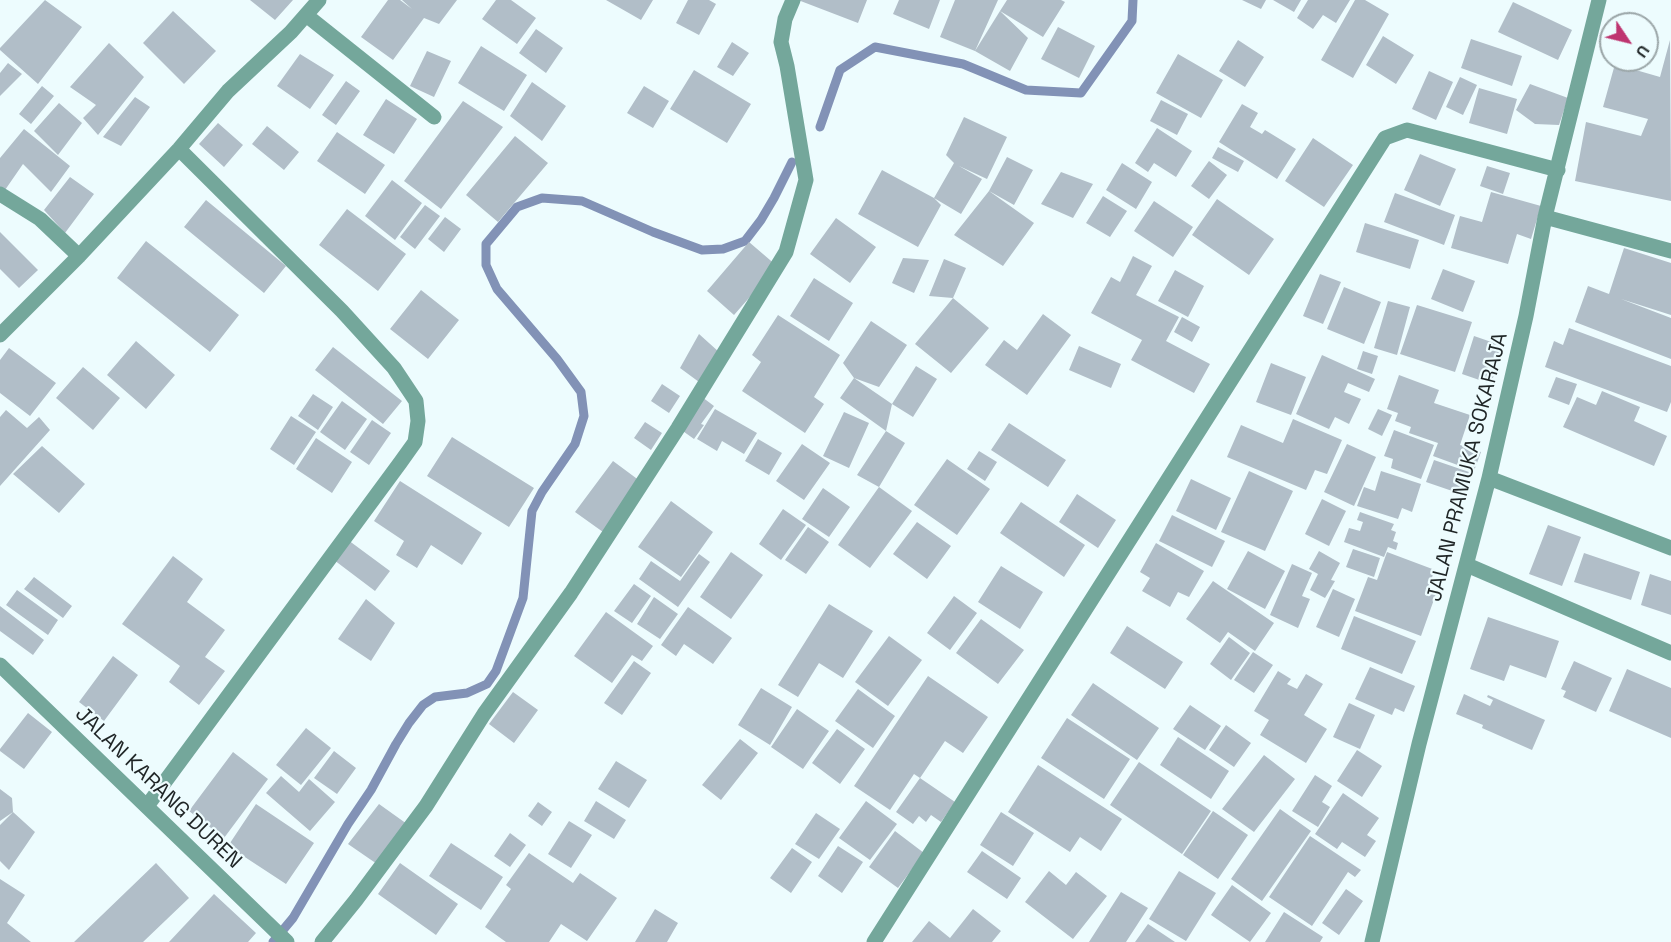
<!DOCTYPE html>
<style>
body{margin:0}
#map{position:relative;width:1671px;height:942px;overflow:hidden;background:#edfcfe;font-family:"Space Grotesk",sans-serif}
canvas{display:block}
.north{position:absolute;left:1599px;top:12px;width:60px;height:60px;box-sizing:border-box;background:#edfcfe;border:2px solid #9ba6a8;border-radius:50%;rotate:125deg;font-size:16px;font-weight:700;line-height:24px;text-align:center;color:#1f2526}
.north::after{content:'';display:block;margin:auto;width:21px;height:27px;background:#be3570;clip-path:polygon(50% 0,100% 100%,50% 72%,0 100%)}
</style>
<div id="map">
<canvas width="1671" height="942"></canvas>
<div class="north">U</div>
</div>
<script>
const ctx = document.querySelector('canvas').getContext('2d');
ctx.lineJoin = 'round';
function trace(path, color, width, dash) {
  ctx.strokeStyle = color;
  ctx.lineWidth = width;
  ctx.lineCap = dash ? 'butt' : 'round';
  ctx.setLineDash(dash || []);
  ctx.stroke(path);
}
function fill(path, color) {
  ctx.fillStyle = color;
  ctx.fill(path, 'evenodd');
}
function label(font, color, halo, rows, align = 'center') {
  ctx.font = font + ' "Space Grotesk",sans-serif';
  ctx.lineWidth = 4.5;
  ctx.setLineDash([]);
  ctx.textBaseline = 'middle';
  ctx.strokeStyle = halo;
  ctx.fillStyle = color;
  for (const [text, x, y, turn = 0] of rows) {
    ctx.save();
    ctx.translate(x, y);
    ctx.rotate((+turn || 0) * Math.PI / 180);
    ctx.textAlign = isNaN(turn) ? turn : align;
    if (halo) ctx.strokeText(text, 0, 0);
    ctx.fillText(text, 0, 0);
    ctx.restore();
  }
}
trace(new Path2D(`
 M820,127L840,70L875,47L963,64L1026,90L1081,93L1132,21L1133,0
 M273,942L293,918L348,824L371,790L396,744L409,723L423,705L435,697L467,693L487,684L496,671L523,598L532,511L542,492L575,444L584,416L581,392L557,359L497,289L486,265V244L517,207L542,198L582,201L653,232L702,250L723,249L745,241L761,220L774,198L792,162`), '#8292b6', 9);
fill(new Path2D(`
 M45,0L82,27L38,84L0,50V48Z
 M250,0H293L275,20Z
 M388,0H400L412,9L402,0H457L439,24L424,18L393,60L361,37Z
 M496,0H511L536,18L517,44L482,19Z
 M606,0H653L641,20Z
 M688,0H709L716,4L699,35L676,23Z
 M798,0H867L858,23Z
 M899,0H940L929,29L893,14Z
 M955,0H998L975,51L940,37Z
 M1007,0H1061L1065,2L1043,37L1000,11Z
 M1242,0H1266L1261,9Z
 M1273,0H1301L1294,12Z
 M1308,0H1350L1336,23L1323,15L1313,29L1297,18Z
 M1355,0H1365L1389,14L1353,78L1321,60Z
 M1513,2L1572,30L1558,60L1498,32Z
 M173,11L216,51L184,84L143,43Z
 M1000,11L1028,38L1010,71L975,51Z
 M1058,27L1095,46L1079,78L1041,59Z
 M536,29L563,48L546,73L519,53Z
 M1383,36L1414,55L1396,84L1366,65Z
 M1471,39L1522,56L1512,86L1461,68Z
 M1238,40L1264,57L1245,87L1219,71Z
 M1670,40L1671,201L1575,181L1586,122L1641,136L1648,119L1603,107L1615,64L1660,77Z
 M732,42L749,53L733,76L717,67Z
 M109,43L144,77L98,135L83,118L96,105L70,87Z
 M481,46L527,75L504,111L458,83Z
 M427,51L451,61L434,97L410,86Z
 M300,54L334,75L310,109L277,86Z
 M1178,54L1223,80L1201,118L1156,93Z
 M8,63L22,74L0,96V73Z
 M694,70L751,104L727,143L670,109Z
 M1429,71L1453,82L1436,120L1412,109Z
 M1460,77L1477,85L1463,115L1446,107Z
 M346,81L360,91L336,125L322,115Z
 M532,82L566,106L542,141L510,116Z
 M1530,84L1568,98L1559,125L1535,124L1516,110Z
 M42,86L54,96L31,124L19,114Z
 M644,86L669,101L653,128L627,113Z
 M1479,88L1517,99L1507,134L1469,123Z
 M135,97L150,107L121,146L103,137Z
 M386,99L417,119L394,154L363,135Z
 M1161,100L1188,114L1177,135L1150,121Z
 M463,101L503,127L441,209L404,181Z
 M59,103L82,123L58,155L34,131Z
 M1242,104L1258,113L1250,127L1262,134L1265,130L1296,149L1277,179L1219,142Z
 M964,117L1007,137L987,179L959,166L982,179L961,214L934,198L954,163L946,155Z
 M218,123L243,145L224,167L199,144Z
 M267,126L299,152L284,170L252,144Z
 M1157,128L1192,151L1176,177L1154,163L1148,172L1135,163Z
 M24,129L70,166L51,192L23,164L5,190L0,187V158Z
 M337,132L385,165L365,194L317,161Z
 M515,136L548,163L498,222L466,195Z
 M1313,138L1353,165L1324,207L1285,181Z
 M1218,147L1244,161L1238,172L1212,158Z
 M1420,154L1456,169L1440,206L1404,190Z
 M1007,157L1033,170L1014,205L989,191Z
 M1209,161L1227,175L1209,199L1191,186Z
 M1122,163L1152,182L1136,209L1106,190Z
 M1487,166L1510,173L1503,194L1480,186Z
 M882,170L934,198L941,205L918,247L858,214Z
 M1061,172L1093,184L1073,218L1041,204Z
 M70,177L94,194L65,233L44,210Z
 M392,180L422,203L395,240L365,216Z
 M989,191L1034,223L1003,266L954,235Z
 M1491,192L1541,206L1531,239L1517,234L1508,264L1451,248L1460,216L1482,222Z
 M1395,193L1455,215L1444,245L1384,222Z
 M1103,196L1127,211L1110,237L1086,223Z
 M1217,199L1274,239L1249,275L1192,235Z
 M206,200L286,266L264,293L184,227Z
 M1154,201L1193,227L1173,257L1134,231Z
 M425,205L440,216L415,249L400,237Z
 M347,209L406,254L378,291L319,245Z
 M445,217L461,229L444,252L428,239Z
 M836,218L876,247L850,283L810,254Z
 M1365,223L1419,240L1410,269L1356,252Z
 M0,232L38,270L19,288L0,269Z
 M146,241L239,315L210,352L117,278Z
 M749,242L777,266L734,315L707,291Z
 M1624,248L1671,263V315L1621,299L1671,318V359L1575,322L1588,286L1609,294Z
 M1133,256L1152,266L1136,295L1179,317L1166,341L1210,364L1194,393L1131,360L1142,340L1091,313L1111,277L1120,282Z
 M903,258L929,260L914,293L892,283Z
 M944,259L966,268L953,298L929,296Z
 M1443,269L1475,281L1463,312L1431,299Z
 M1175,270L1204,286L1188,317L1158,301Z
 M1320,274L1341,282L1323,324L1303,316Z
 M814,278L853,303L829,341L790,316Z
 M1344,287L1381,302L1364,344L1327,329Z
 M421,290L459,320L428,359L390,329Z
 M953,298L989,328L951,373L915,344Z
 M1388,301L1410,307L1397,355L1374,348Z
 M1417,305L1472,322L1455,372L1400,354Z
 M1043,314L1071,335L1027,395L985,365L1004,340L1017,350Z
 M778,315L840,355L814,397L824,404L805,433L742,391L761,362L752,355Z
 M1182,317L1200,327L1192,342L1174,332Z
 M871,321L907,345L879,387L854,378L843,363Z
 M1569,328L1671,366V402L1667,412L1545,367L1554,341L1563,345Z
 M699,334L719,352L699,382L680,368Z
 M1474,336L1503,346L1491,384L1462,374Z
 M136,341L175,375L146,409L107,375Z
 M1079,346L1121,364L1111,388L1069,370Z
 M333,347L402,401L383,424L315,370Z
 M9,348L56,383L30,416L0,393V360Z
 M1363,351L1378,356L1372,374L1357,369Z
 M1322,355L1375,379L1369,392L1348,383L1344,392L1361,399L1349,424L1335,417L1329,429L1296,414Z
 M1271,363L1306,377L1291,415L1256,402Z
 M916,366L937,379L913,417L892,404Z
 M83,367L120,398L93,430L56,398Z
 M1399,375L1439,390L1434,403L1470,415L1460,445L1481,452L1474,471L1433,456L1438,443L1409,433L1411,427L1395,421L1398,413L1387,409Z
 M1556,377L1577,384L1569,405L1548,397Z
 M854,378L892,404L886,431L840,398Z
 M662,384L680,396L669,413L651,401Z
 M1602,391L1640,407L1634,421L1667,436L1654,466L1563,427L1577,397L1596,405Z
 M313,394L333,407L318,430L298,416Z
 M702,397L714,406L701,424L704,425L694,439L680,429Z
 M342,401L367,419L345,450L320,432Z
 M715,409L757,433L744,454L722,441L717,451L697,439Z
 M1378,409L1392,415L1382,436L1368,429Z
 M6,410L27,428L39,417L50,430L0,486V417Z
 M844,412L869,423L849,468L823,456Z
 M291,416L316,432L294,465L270,449Z
 M1293,419L1342,440L1327,474L1315,470L1306,490L1227,457L1241,425L1283,443Z
 M372,420L391,433L369,465L350,452Z
 M645,422L662,433L651,450L634,438Z
 M1009,423L1066,460L1048,487L991,450Z
 M1394,430L1434,445L1421,479L1391,468L1393,459L1384,456Z
 M886,431L905,443L879,487L857,475Z
 M452,437L534,488L509,527L427,476Z
 M316,438L352,462L332,493L296,469Z
 M758,439L782,453L769,475L745,461Z
 M802,444L830,463L804,500L776,481Z
 M1347,444L1376,457L1354,506L1324,492Z
 M42,446L85,484L59,513L13,474Z
 M979,451L997,462L985,481L967,469Z
 M947,459L990,489L957,535L914,505Z
 M1434,460L1469,472L1461,494L1426,482Z
 M613,461L640,481L603,532L575,512Z
 M1249,471L1293,491L1265,551L1221,532Z
 M1381,471L1421,484L1412,512L1402,508L1398,519L1357,506L1364,487L1375,491Z
 M1191,479L1231,498L1216,530L1176,511Z
 M400,481L482,533L462,565L431,545L417,568L396,555L404,541L374,521Z
 M879,487L912,511L870,568L838,545Z
 M823,488L850,507L829,537L802,519Z
 M1077,494L1116,520L1098,548L1059,522Z
 M1322,499L1346,511L1329,546L1305,534Z
 M671,501L713,532L681,577L638,547Z
 M1021,502L1085,545L1064,577L1000,533Z
 M783,509L806,525L781,560L759,544Z
 M1360,512L1394,524L1391,530L1396,532L1393,541L1398,543L1396,550L1388,547L1384,557L1344,542L1349,528L1360,531L1363,522L1357,520Z
 M1172,515L1225,541L1212,567L1159,541Z
 M917,522L951,546L927,579L893,554Z
 M1548,525L1581,537L1562,586L1529,574Z
 M808,527L829,542L806,574L785,560Z
 M348,540L390,571L375,591L334,560Z
 M1156,543L1204,571L1189,597L1178,592L1170,607L1142,591L1150,578L1140,572Z
 M1353,549L1380,558L1374,577L1346,567Z
 M1248,551L1285,571L1265,609L1227,589Z
 M1319,551L1340,563L1331,580L1335,581L1325,598L1310,590L1318,574L1309,569Z
 M731,552L763,575L731,619L700,597Z
 M1387,552L1435,570L1428,587L1437,591L1421,636L1355,611L1368,577L1377,580Z
 M1584,553L1640,572L1631,600L1574,582Z
 M699,554L710,562L678,607L639,579L651,561L680,581Z
 M173,556L203,579L187,602L225,630L205,657L225,671L199,705L169,682L180,666L122,624Z
 M1292,564L1312,573L1302,596L1310,599L1298,628L1270,615Z
 M1001,566L1043,592L1020,629L978,602Z
 M1650,574L1671,581V615L1641,605Z
 M34,577L72,606L63,618L24,589Z
 M1213,581L1274,623L1255,651L1228,632L1220,643L1186,619Z
 M634,584L651,596L632,623L614,611Z
 M1333,589L1355,599L1339,637L1316,627Z
 M17,590L58,620L48,635L6,605Z
 M954,596L977,613L950,650L927,633Z
 M654,597L678,614L660,639L637,624Z
 M366,599L395,623L371,661L338,639Z
 M829,604L873,631L843,678L819,663L798,697L778,685Z
 M0,606L44,640L33,655L0,631Z
 M688,607L732,638L713,664L684,644L676,656L661,645Z
 M606,612L653,646L642,661L632,655L612,683L574,656Z
 M1354,616L1416,641L1402,674L1341,649Z
 M1488,617L1559,641L1546,678L1510,665L1504,681L1470,669Z
 M981,619L1024,650L998,684L956,653Z
 M1127,626L1183,662L1165,689L1110,653Z
 M889,636L922,660L888,706L855,682Z
 M1229,637L1250,653L1231,680L1210,664Z
 M1253,652L1273,665L1254,693L1234,680Z
 M113,656L138,675L104,721L79,702Z
 M634,661L651,673L622,715L604,703Z
 M1574,661L1612,678L1596,712L1563,697L1566,691L1561,689Z
 M1370,667L1415,686L1404,712L1395,708L1392,715L1355,699Z
 M1627,669L1671,688V738L1609,711Z
 M1278,671L1291,679L1287,684L1297,689L1306,674L1323,684L1304,715L1327,729L1306,763L1260,735L1269,720L1254,711Z
 M928,676L988,717L963,753L945,741L920,778L914,774L890,810L854,786Z
 M1093,683L1159,728L1137,760L1071,715Z
 M761,688L792,707L770,745L738,725Z
 M858,689L895,716L873,748L835,721Z
 M513,692L538,710L514,743L489,724Z
 M1464,694L1490,706L1493,700L1487,697L1488,695L1545,720L1532,750L1482,728L1483,725L1456,714Z
 M1349,703L1375,715L1360,749L1333,737Z
 M1190,705L1221,726L1205,750L1173,729Z
 M797,709L829,731L803,769L771,747Z
 M28,713L52,732L24,769L0,751V749Z
 M1067,718L1130,759L1104,799L1041,758Z
 M1226,725L1251,743L1234,767L1209,750Z
 M306,728L331,748L301,785L276,765Z
 M837,729L865,749L840,784L812,763Z
 M1178,737L1229,771L1211,799L1160,765Z
 M740,739L758,753L721,800L702,785Z
 M1357,750L1382,766L1362,797L1337,781Z
 M334,751L356,768L337,794L314,778Z
 M233,752L268,779L224,838L189,811Z
 M1264,755L1295,779L1254,832L1222,809Z
 M616,761L647,780L629,808L598,789Z
 M1139,762L1211,811L1182,854L1110,805Z
 M1038,765L1122,819L1101,851L1080,837L1070,852L1008,812Z
 M1315,775L1332,786L1322,802L1330,807L1318,827L1292,811Z
 M281,776L299,792L309,779L335,802L310,831L266,793Z
 M920,778L955,802L941,822L931,815L926,822L919,816L913,824L896,812Z
 M0,789L12,798L13,812L0,821Z
 M1343,793L1379,818L1367,835L1376,841L1365,857L1342,842L1337,849L1315,834Z
 M596,801L626,820L614,839L584,821Z
 M866,801L897,824L870,860L839,838Z
 M538,802L552,812L542,826L528,816Z
 M256,804L314,843L286,884L228,846Z
 M379,804L407,824L377,864L348,844Z
 M1280,809L1311,831L1262,901L1231,879Z
 M1213,811L1248,835L1218,879L1183,855Z
 M13,812L35,832L9,870L0,861V825Z
 M1001,812L1034,833L1013,866L980,845Z
 M816,813L840,829L819,859L795,844Z
 M569,821L592,835L571,868L548,854Z
 M895,831L924,853L898,888L869,867Z
 M510,833L526,845L510,867L494,856Z
 M1310,836L1361,870L1355,877L1348,872L1312,926L1269,897Z
 M451,843L503,877L481,910L429,876Z
 M838,846L863,862L842,893L818,876Z
 M792,848L812,862L791,893L770,878Z
 M982,851L1021,878L1007,899L967,872Z
 M529,853L573,883L580,873L617,898L587,941L561,924L549,942H506L485,927L511,889L506,885Z
 M156,863L189,898L143,942H74Z
 M400,863L458,904L436,935L378,894Z
 M1049,871L1066,885L1076,872L1107,896L1073,939L1025,902Z
 M1179,871L1216,893L1186,941L1149,919Z
 M0,879L25,895L7,923L31,942H0Z
 M1232,885L1271,913L1250,942L1211,915Z
 M1346,889L1363,901L1339,935L1322,923Z
 M1121,892L1148,908L1126,942H1089Z
 M214,894L256,933L248,942H169Z
 M655,909L678,923L667,942H635Z
 M973,909L1001,931L992,942H912L929,921L950,938Z
 M1284,912L1323,937L1320,942H1265Z
 M1148,924L1175,942H1135Z`), '#b1bec8');
trace(new Path2D(`
 M306,15L434,117
 M0,194L40,219L79,256
 M1545,217L1671,251
 M0,335L79,256L179,149L228,91L291,32L319,0
 M1489,478L1671,548
 M1467,565L1671,653
 M147,806L400,463L415,442L418,421L416,401L394,368L342,311L179,149
 M322,942L356,900L426,806L484,714L571,593L678,428L786,252L806,180L787,66L781,42L785,19L793,0
 M874,942L1385,138L1407,130L1558,170
 M1372,942L1419,744L1489,478L1526,316L1545,217L1599,0`), '#74a79b', 15);
trace(new Path2D(`
 M0,665L287,942`), '#74a79b', 15);
label('21px', '#1f2526', '#edfcfe', [
 ["JALAN PRAMUKA SOKARAJA",1468,467,-76],
 ["JALAN KARANG DUREN",158,788,44]
]);
</script>
